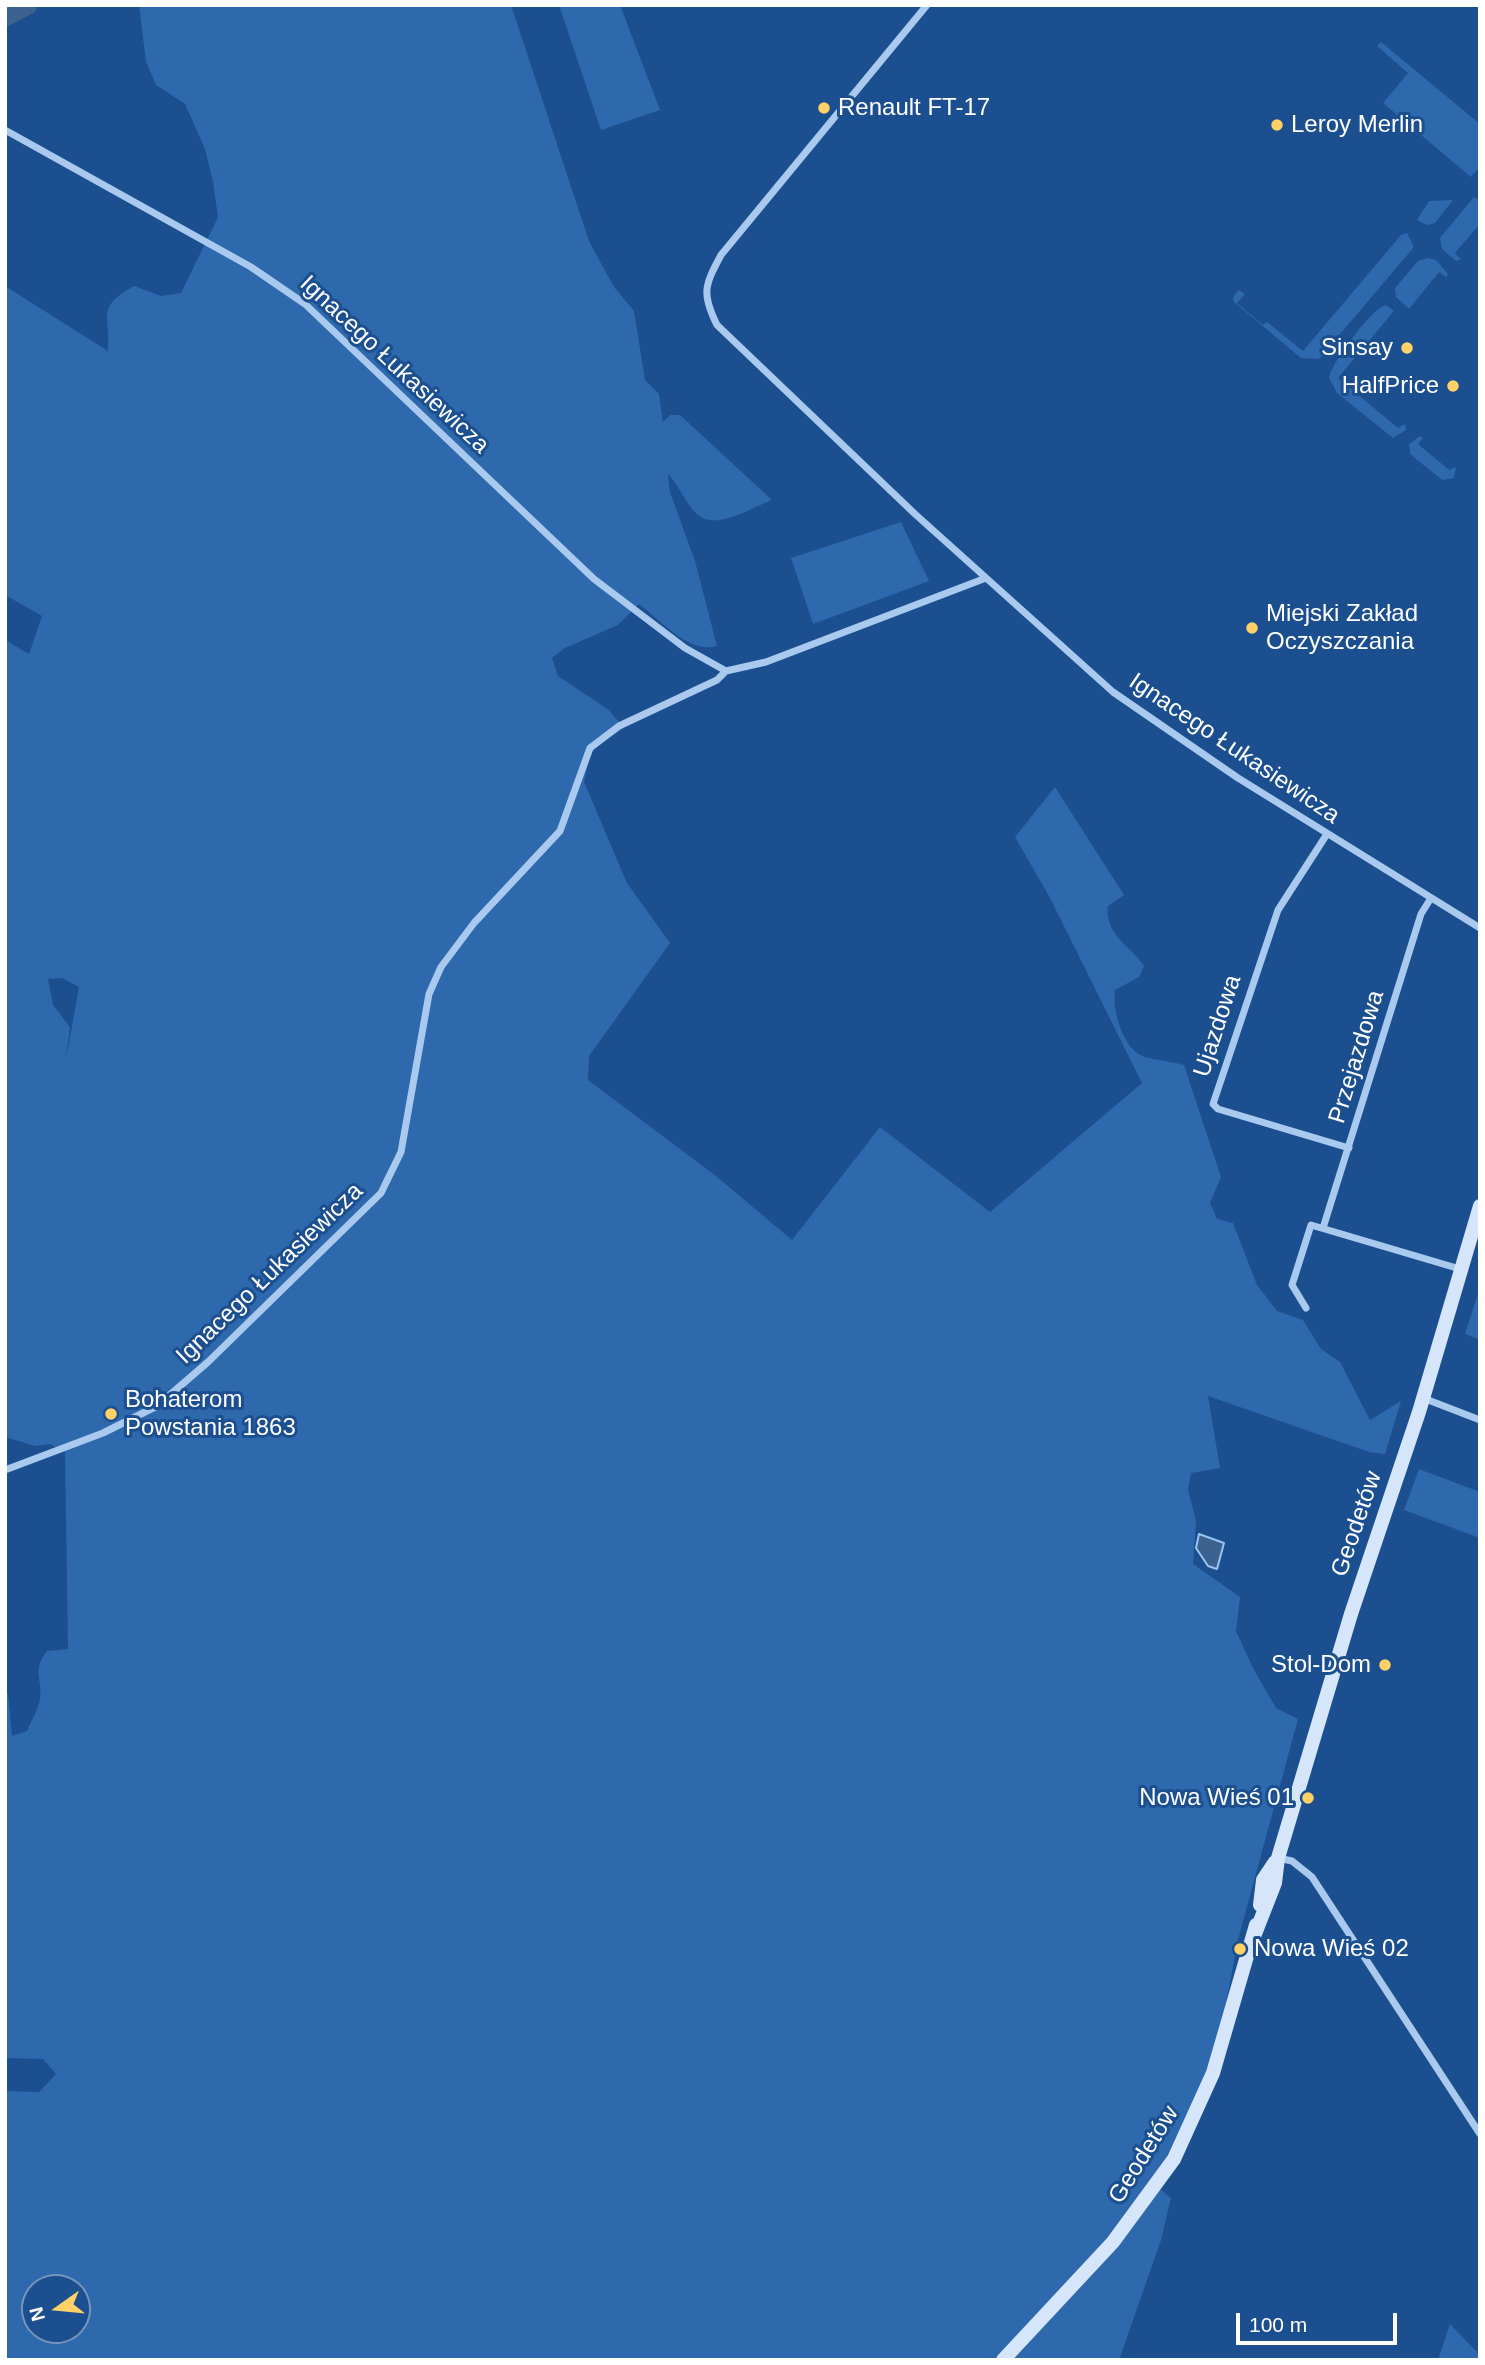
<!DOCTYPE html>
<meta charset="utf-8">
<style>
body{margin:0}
#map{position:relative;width:1485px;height:2365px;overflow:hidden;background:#1b4f8f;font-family:Helvetica,sans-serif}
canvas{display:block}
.frame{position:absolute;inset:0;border:7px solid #fff;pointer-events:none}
.north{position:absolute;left:21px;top:2274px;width:70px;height:70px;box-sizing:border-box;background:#1b4f8f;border:2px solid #7695bc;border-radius:50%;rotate:255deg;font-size:19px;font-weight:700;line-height:28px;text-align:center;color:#fff}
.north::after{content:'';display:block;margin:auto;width:24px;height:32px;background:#ffd166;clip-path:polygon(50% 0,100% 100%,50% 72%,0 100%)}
.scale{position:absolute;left:1236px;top:2313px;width:161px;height:32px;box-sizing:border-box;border:4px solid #fff;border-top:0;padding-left:9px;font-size:21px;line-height:24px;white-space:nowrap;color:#fff;-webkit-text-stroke:5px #1b4f8f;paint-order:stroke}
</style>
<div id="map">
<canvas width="1485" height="2365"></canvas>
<div class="frame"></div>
<div class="north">N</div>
<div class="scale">100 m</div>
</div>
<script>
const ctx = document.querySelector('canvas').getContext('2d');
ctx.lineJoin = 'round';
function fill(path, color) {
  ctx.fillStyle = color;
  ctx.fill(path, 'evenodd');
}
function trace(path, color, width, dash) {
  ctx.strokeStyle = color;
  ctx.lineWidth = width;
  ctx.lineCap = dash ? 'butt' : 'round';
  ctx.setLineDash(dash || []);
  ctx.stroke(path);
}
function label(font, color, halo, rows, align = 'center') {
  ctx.font = font + ' Helvetica,sans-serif';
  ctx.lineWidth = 6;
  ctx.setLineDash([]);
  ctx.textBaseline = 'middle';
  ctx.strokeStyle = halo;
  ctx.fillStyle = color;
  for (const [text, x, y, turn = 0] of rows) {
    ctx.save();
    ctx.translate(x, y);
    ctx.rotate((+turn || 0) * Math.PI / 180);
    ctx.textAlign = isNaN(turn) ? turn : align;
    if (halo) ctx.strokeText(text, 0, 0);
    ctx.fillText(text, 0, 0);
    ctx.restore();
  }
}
fill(new Path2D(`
 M139,5H511L589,241L614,287L634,311L645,380L659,394L663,422L670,415H680L772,500C753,507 716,531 698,515C686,505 679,485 668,474L670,492L695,561L717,646C690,655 659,619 639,604L618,625L565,648L552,658L558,676L609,710L624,728L597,746L590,755L584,782L627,883L670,943L589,1056L588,1080L716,1176L792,1240L880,1127L990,1212L1142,1083L1049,896L1015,837L1055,787L1124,895L1108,906C1104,934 1130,945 1144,966L1139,977L1115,990C1112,1009 1122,1045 1140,1055C1147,1059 1174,1062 1184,1065L1221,1177L1210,1203L1217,1219L1233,1223L1257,1285L1277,1311L1303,1320L1321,1349L1340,1362L1370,1420L1401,1401L1385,1454L1369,1452L1208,1396L1220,1468L1191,1473L1188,1490L1196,1520L1193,1564L1240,1597L1236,1631L1253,1668L1276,1708L1298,1719L1238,1940L1213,2073L1156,2186L1171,2198L1161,2240L1119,2360H5V2091L39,2092L56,2074L43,2059L5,2058V1694H8L12,1736L27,1731C31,1721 38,1710 40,1699C43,1679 31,1671 47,1651L68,1649L65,1452L50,1444L35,1446L5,1437V640L29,654L42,616L5,595V286L108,351C111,314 95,308 134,286L161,296L181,293L218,217L213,182L205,149L185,104L156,85L146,62ZM62,978L79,987L66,1060L70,1027L53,1005L48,979ZM35,2288H77V2330H35Z
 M559,5H620L660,110L601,130Z
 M1381,42L1480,124V167L1471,177L1383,103L1408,73L1377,46Z
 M1474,197L1480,201V224L1455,253L1461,259L1456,261L1442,249L1440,238Z
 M1453,200L1435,223L1427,225L1417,220L1429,201Z
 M1407,233L1414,247L1319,359L1301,358L1233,301L1234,295L1239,290L1245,294L1237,303L1263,325L1267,322L1303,351L1401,235Z
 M1428,258L1436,260L1448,274L1446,277L1439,272L1409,309L1396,297L1395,288L1418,261Z
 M1386,305L1394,311L1338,378L1398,428L1405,424L1406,430L1393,438L1337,393L1329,378C1332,362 1371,309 1386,305Z
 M1420,436L1423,438L1418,444L1449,470L1456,467L1454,478L1442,480L1410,454L1409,444Z
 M901,522L929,581L813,624L791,558Z
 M1480,1287V1340L1465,1334Z
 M1419,1469L1480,1492V1538L1404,1510Z
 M1450,2324L1480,2355V2360H1438Z`), '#2e69ad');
const water = new Path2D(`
 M1199,1534L1224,1543L1217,1569L1208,1566L1196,1548Z`);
fill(water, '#3c6290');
trace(water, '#9cc4f0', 2);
trace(new Path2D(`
 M5,17L28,5`), '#3c6290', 19);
trace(new Path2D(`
 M927,5L721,255C705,285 701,293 717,325L915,514L1113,692L1238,778L1480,928
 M5,130L251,267L305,304L594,579L685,648L726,671L766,662L986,578
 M1327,834L1278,910L1213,1104L1218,1109L1349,1148
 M1323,1228L1421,914L1431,898
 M1306,1308L1292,1285L1311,1225L1460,1269
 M1423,1398L1480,1420
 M5,1470L103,1433L157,1406L208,1362L381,1193L401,1152L429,994L441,967L474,923L560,831L590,748L619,726L717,680L726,671
 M1278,1858L1292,1861L1312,1877L1480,2134`), '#a9c9ee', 7);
trace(new Path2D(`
 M1260,1905L1263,1880L1275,1862
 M1255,1934L1275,1883L1278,1858L1351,1614L1419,1412L1480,1206
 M1003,2360L1113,2242L1174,2159L1213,2073L1256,1925`), '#d6e6fa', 14);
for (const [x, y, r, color] of [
 [824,108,7,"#ffd166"],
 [1277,125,7,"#ffd166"],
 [1407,348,7,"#ffd166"],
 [1453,386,7,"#ffd166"],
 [1252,628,7,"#ffd166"],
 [111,1414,7,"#ffd166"],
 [1385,1665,7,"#ffd166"],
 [1308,1798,7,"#ffd166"],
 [1240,1949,7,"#ffd166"]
]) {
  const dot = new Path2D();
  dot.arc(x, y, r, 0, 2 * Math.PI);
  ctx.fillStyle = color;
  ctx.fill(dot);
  trace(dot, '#1b4f8f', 2.5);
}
label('24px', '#fff', '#1b4f8f', [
 ["Renault FT-17",838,108],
 ["Leroy Merlin",1291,125],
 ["Sinsay",1393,348,"right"],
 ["HalfPrice",1439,386,"right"],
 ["Miejski Zakład",1266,614],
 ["Oczyszczania",1266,642],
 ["Bohaterom",125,1400],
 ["Powstania 1863",125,1428],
 ["Stol-Dom",1371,1665,"right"],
 ["Nowa Wieś 01",1294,1798,"right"],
 ["Nowa Wieś 02",1254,1949]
], 'left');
label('24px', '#fff', '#1b4f8f', [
 ["Ignacego Łukasiewicza",394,365,43],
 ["Ignacego Łukasiewicza",1234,749,34],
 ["Ujazdowa",1218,1026,-72],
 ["Przejazdowa",1357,1057,-73],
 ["Ignacego Łukasiewicza",270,1274,-44],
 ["Geodetów",1357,1524,-71],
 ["Geodetów",1144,2155,-58]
]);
</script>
